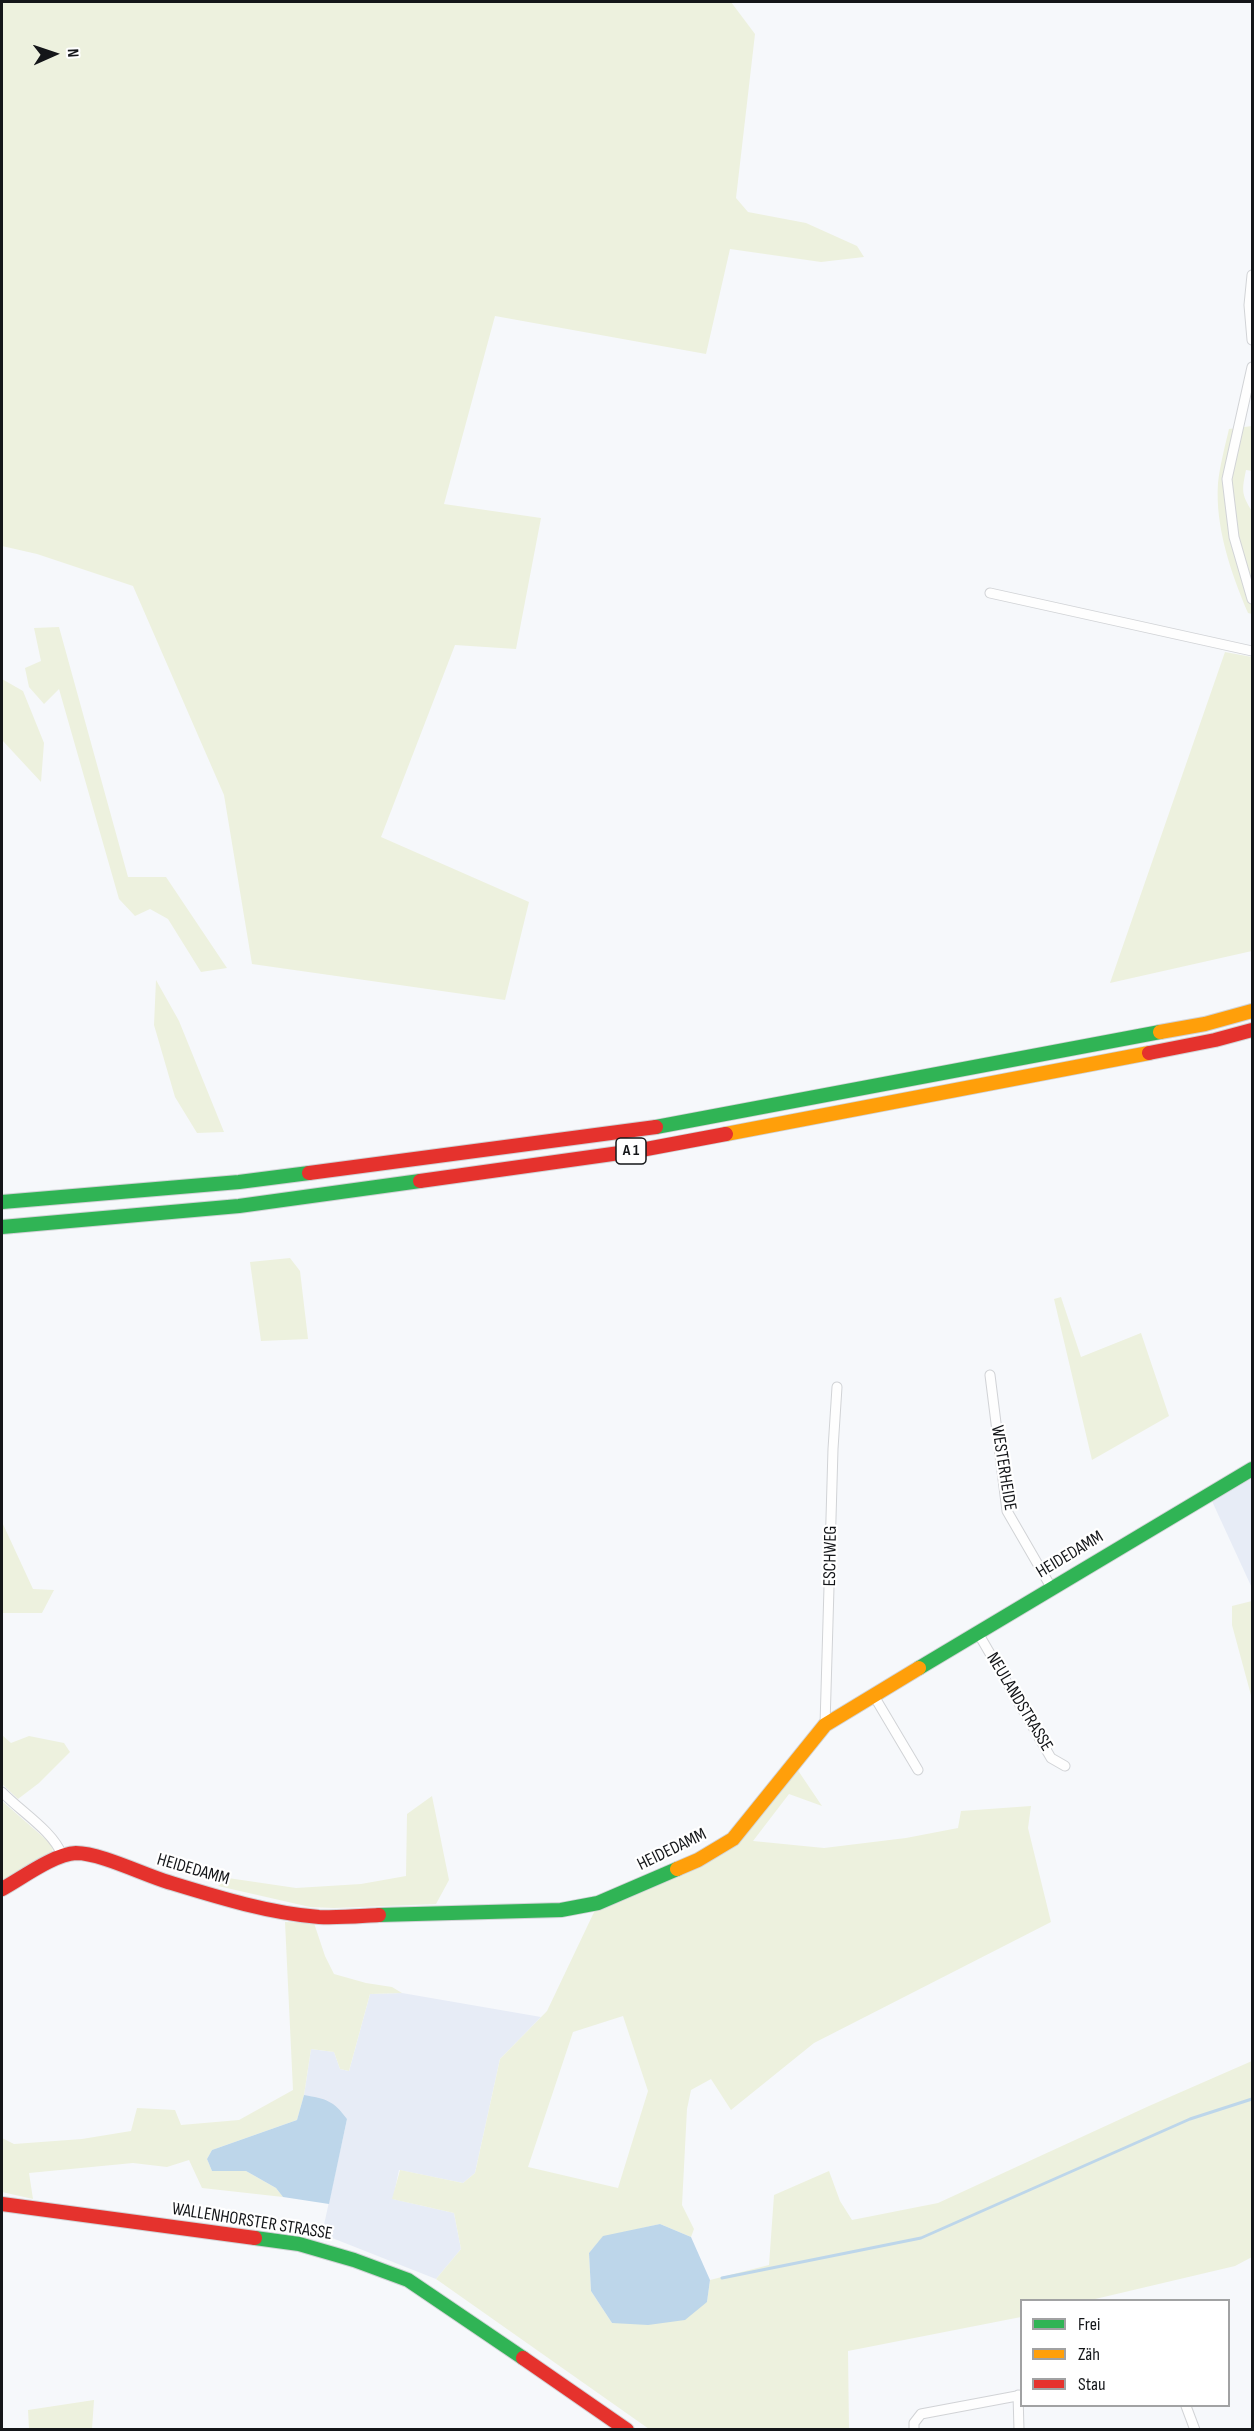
<!DOCTYPE html>
<meta charset="utf-8">
<style>
body{margin:0}
#map{position:relative;width:1254px;height:2431px;overflow:hidden;background:#f6f8fb;font-family:"Sofia Sans Condensed",sans-serif}
canvas{display:block}
.frame{position:absolute;inset:0;border:3px solid #141619;pointer-events:none}
.legend{position:absolute;left:1020px;top:2299px;width:210px;height:108px;box-sizing:border-box;background:#fff;border:2px solid #a1a2a3;margin:0;padding:8px 10px;list-style:none;font-size:18px;color:#141619}
.legend li{display:flex;align-items:center;gap:12px;height:30px}
.legend b{width:30px;border:2px solid #a1a2a3}
.north{position:absolute;left:24px;top:24px;width:60px;height:60px;-webkit-text-stroke:4px #fff;paint-order:stroke;rotate:87deg;font-size:16px;font-weight:700;line-height:24px;text-align:center;color:#141619}
.north::after{content:'';display:block;margin:auto;width:21px;height:27px;background:#141619;clip-path:polygon(50% 0,100% 100%,50% 72%,0 100%)}
</style>
<div id="map">
<canvas width="1254" height="2431"></canvas>
<div class="frame"></div>
<ul class="legend">
<li><b style="height:8px;background:#30b455"></b>Frei</li>
<li><b style="height:8px;background:#ff9f0a"></b>Zäh</li>
<li><b style="height:8px;background:#e5322d"></b>Stau</li>
</ul>
<div class="north">N</div>
</div>
<script>
const ctx = document.querySelector('canvas').getContext('2d');
ctx.lineJoin = 'round';
function fill(path, color) {
  ctx.fillStyle = color;
  ctx.fill(path, 'evenodd');
}
function trace(path, color, width, dash) {
  ctx.strokeStyle = color;
  ctx.lineWidth = width;
  ctx.lineCap = dash ? 'butt' : 'round';
  ctx.setLineDash(dash || []);
  ctx.stroke(path);
}
function label(font, color, halo, rows, align = 'center') {
  ctx.font = font + ' "Sofia Sans Condensed",sans-serif';
  ctx.lineWidth = 4.5;
  ctx.setLineDash([]);
  ctx.textBaseline = 'middle';
  ctx.strokeStyle = halo;
  ctx.fillStyle = color;
  for (const [text, x, y, turn = 0] of rows) {
    ctx.save();
    ctx.translate(x, y);
    ctx.rotate((+turn || 0) * Math.PI / 180);
    ctx.textAlign = isNaN(turn) ? turn : align;
    if (halo) ctx.strokeText(text, 0, 0);
    ctx.fillText(text, 0, 0);
    ctx.restore();
  }
}
fill(new Path2D(`
 M1252,1476V1588L1211,1499Z
 M402,1993L541,2017L500,2059L475,2173L463,2183L399,2170L393,2199L454,2213L461,2249L436,2279L322,2234L347,2119L304,2095L311,2049L334,2052L340,2069L349,2071L370,1994Z`), '#e7ecf6');
fill(new Path2D(`
 M2,2H731L755,34L736,198L748,212L806,223L857,246L864,257L821,262L730,249L706,354L495,316L444,504L541,518L516,649L455,645L381,837L529,902L505,1000L252,964L224,795L133,586L37,554L2,546Z
 M1252,426V471L1246,470C1242,490 1241,494 1252,511V614L1248,613C1231,573 1215,527 1218,483C1220,465 1225,446 1229,429Z
 M59,627L128,877H166L227,968L201,972L168,919L150,909L135,916L119,899L59,689L44,704L29,687L25,668L41,661L34,628Z
 M1225,652L1252,657V951L1110,983Z
 M2,679L23,691L44,743L41,782L2,740Z
 M156,980L179,1021L224,1132L197,1133L175,1097L154,1025Z
 M290,1258L300,1271L308,1339L261,1341L250,1262Z
 M1061,1297L1081,1357L1141,1333L1169,1416L1092,1460L1054,1299Z
 M2,1522L33,1589L54,1590L42,1613H2Z
 M1252,1601V1699L1232,1625V1606Z
 M2,1735L11,1743L29,1736L64,1743L70,1752L39,1783L18,1799L2,1784Z
 M795,1766L822,1806L789,1794L753,1841L824,1848L906,1838L958,1828L961,1811L1031,1806L1028,1828L1051,1922L814,2043L731,2110L711,2079L691,2090L687,2109L682,2205L694,2229L691,2237L660,2224L603,2237L589,2253L591,2291L612,2323L707,2302L710,2280L769,2265L774,2195L829,2171L840,2201L852,2220L938,2203L1149,2106L1252,2061V2257L1235,2266L1091,2300H1022L1021,2317L848,2351L849,2429H649L436,2279L461,2249L454,2213L392,2199L400,2170L463,2183L475,2173L500,2059L547,2011L596,1908L717,1857L739,1840ZM623,2016L648,2091L618,2188L528,2167L573,2032Z
 M432,1796L449,1880L436,1904L334,1908L310,1907L218,1886L228,1878L296,1888L361,1884L406,1876L407,1814Z
 M2,1801L50,1843L53,1849L51,1854L2,1882Z
 M285,1922L314,1923L325,1956L334,1974L366,1983L392,1987L402,1993L370,1994L349,2071L340,2069L334,2052L311,2049L304,2095L297,2120L212,2150L207,2159L212,2171H246L276,2188L283,2197L202,2188L189,2160L167,2167L133,2163L29,2173L33,2199L2,2192V2138L14,2144L82,2139L131,2131L137,2108L175,2110L181,2125L239,2120L293,2090Z
 M94,2400L92,2429H29L28,2410Z`), '#edf1de');
fill(new Path2D(`
 M304,2095C326,2099 333,2100 347,2119L329,2204L283,2197L276,2188L246,2171H212L207,2159L212,2150L297,2120Z
 M660,2224L691,2237L710,2280L707,2302L685,2320L648,2325L612,2323L591,2291L589,2253L603,2236Z`), '#bdd6ea');
trace(new Path2D(`
 M722,2278L921,2238L1190,2119L1252,2099`), '#bdd6ea', 3);
const street = new Path2D(`
 M1252,275L1249,305L1252,340
 M1252,367L1227,479L1234,537L1252,599
 M990,593L1252,651
 M990,1375L1007,1511L1051,1587
 M978,1633L1051,1758L1065,1766
 M874,1696L918,1770
 M825,1725L833,1449L837,1387
 M2,1792C20,1811 53,1831 62,1855
 M1018,2395L1019,2430
 M1186,2406L1195,2430
 M914,2430V2423L921,2414L1022,2395`);
const fast = new Path2D(`
 M656,1127L1160,1032
 M2,1202L239,1182L309,1173
 M2,1227L239,1206L420,1181
 M919,1668L1252,1469
 M379,1915L561,1910L598,1903L677,1869
 M255,2238L299,2244L354,2260L408,2280L523,2358`);
const slow = new Path2D(`
 M1160,1032L1205,1024L1252,1011
 M726,1134L1149,1053
 M677,1869L698,1860L733,1839L825,1725L919,1668`);
const jam = new Path2D(`
 M1149,1053L1215,1040L1252,1030
 M309,1173L656,1127
 M420,1181L641,1150L726,1134
 M2,1889C22,1878 54,1854 76,1853C100,1853 142,1874 168,1882C217,1897 268,1913 319,1917C339,1918 360,1916 379,1915
 M2,2204L255,2238
 M523,2358L627,2430`);
trace(street, '#d1d3d6', 11);
trace(fast, '#d1d3d6', 16);
trace(slow, '#d1d3d6', 16);
trace(jam, '#d1d3d6', 16);
trace(street, '#fefefe', 9);
trace(fast, '#30b455', 14);
trace(slow, '#ff9f0a', 14);
trace(jam, '#e5322d', 14);
for (const [x, y, w] of [
 [631,1151,30]
]) {
  const box = new Path2D();
  box.roundRect(x - w / 2, y - 13, w, 26, 4.5);
  ctx.fillStyle = '#fff';
  ctx.fill(box);
  trace(box, '#141619', 1.5);
}
label('bold 16px', '#141619', null, [
 ["A 1",631,1151]
]);
label('18px', '#141619', '#fff', [
 ["WESTERHEIDE",1003,1468,81],
 ["HEIDEDAMM",1070,1555,-31],
 ["ESCHWEG",831,1556,-89],
 ["NEULANDSTRASSE",1019,1702,59],
 ["HEIDEDAMM",672,1850,-26],
 ["HEIDEDAMM",193,1870,16],
 ["WALLENHORSTER STRASSE",252,2222,9]
]);
</script>
